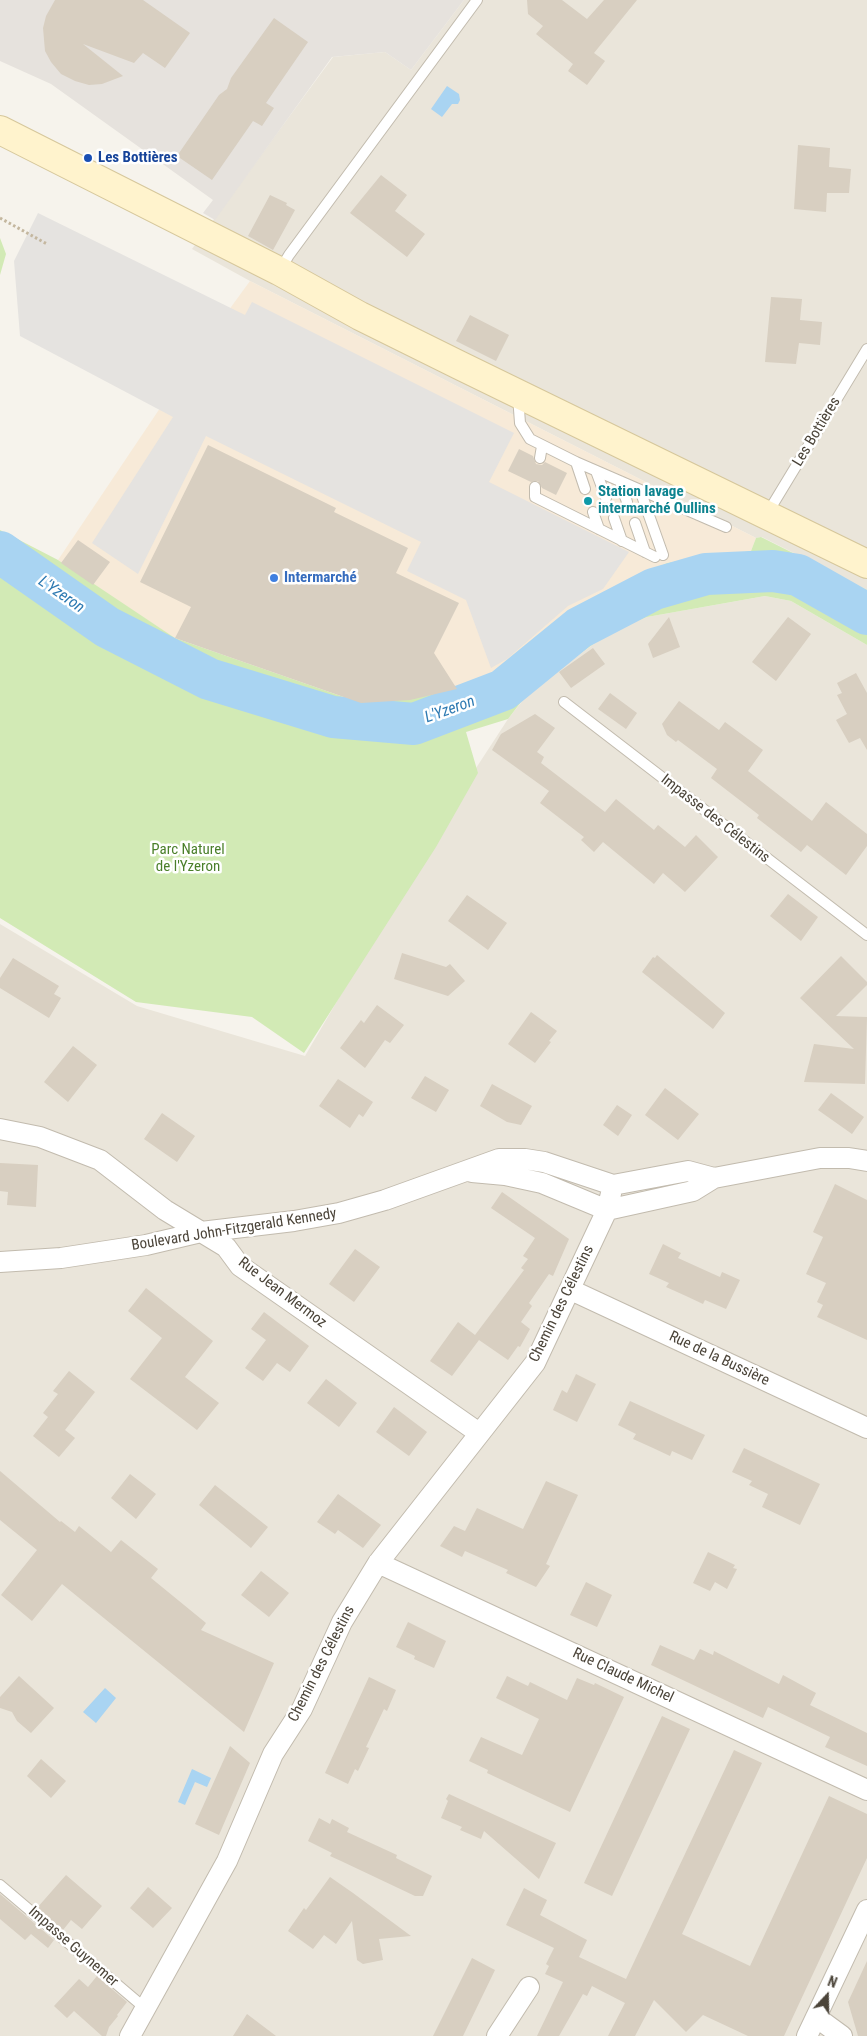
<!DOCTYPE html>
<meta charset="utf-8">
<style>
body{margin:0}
#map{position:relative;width:867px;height:2036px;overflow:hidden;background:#f6f3ec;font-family:"Roboto Condensed",sans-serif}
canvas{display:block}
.north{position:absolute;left:802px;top:1971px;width:50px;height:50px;-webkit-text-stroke:4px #fff;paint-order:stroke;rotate:21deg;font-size:14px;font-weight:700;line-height:20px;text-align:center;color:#4b4439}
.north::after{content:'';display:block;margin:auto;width:18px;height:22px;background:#4b4439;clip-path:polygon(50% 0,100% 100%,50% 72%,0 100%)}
</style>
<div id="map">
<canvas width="867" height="2036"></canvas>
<div class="north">N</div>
</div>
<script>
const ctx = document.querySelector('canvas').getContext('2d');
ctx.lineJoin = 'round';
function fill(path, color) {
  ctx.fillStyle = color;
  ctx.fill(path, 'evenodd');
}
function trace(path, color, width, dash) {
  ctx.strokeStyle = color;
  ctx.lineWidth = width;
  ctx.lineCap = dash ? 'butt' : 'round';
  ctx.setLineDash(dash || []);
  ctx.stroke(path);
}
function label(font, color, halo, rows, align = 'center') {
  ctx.font = font + ' "Roboto Condensed",sans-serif';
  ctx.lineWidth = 5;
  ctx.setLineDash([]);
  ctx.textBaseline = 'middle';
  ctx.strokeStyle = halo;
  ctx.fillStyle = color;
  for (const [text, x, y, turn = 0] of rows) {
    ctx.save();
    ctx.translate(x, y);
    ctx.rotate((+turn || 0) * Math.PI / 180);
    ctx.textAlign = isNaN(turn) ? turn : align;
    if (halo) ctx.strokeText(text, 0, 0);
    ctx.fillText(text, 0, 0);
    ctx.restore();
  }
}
fill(new Path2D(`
 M464,0H867V590L762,537L756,538L250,281L192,249L333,57L385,52L411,70Z
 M765,596L791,601L867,645V2036H0V924L137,1006L305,1056L450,808L508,719L531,690L610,632L647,617Z`), '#eae5da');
fill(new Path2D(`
 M250,281L756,538L751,551L667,563L574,608L500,672L457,689L410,699L361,703L175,638L93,585L58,560L191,362Z`), '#f7ead8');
fill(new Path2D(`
 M0,0H464L411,70L385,52L332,57L215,220L203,213L213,200L51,84L0,61Z`), '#e6e2dd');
fill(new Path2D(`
 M0,238L6,254L0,275Z
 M0,530L58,560L175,638L361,703L410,699L457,689L500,672L574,608L667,563L751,551L756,538L761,537L867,590V645L791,601L765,596L647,617L610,632L531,689L508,719L466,732L478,773L436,847L304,1053L252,1017L136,1002L0,918Z`), '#d2eab5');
fill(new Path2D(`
 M38,213L245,315L252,302L514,433L489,482L629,552L603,589L568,606L507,659L491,668L466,600L407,571L421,542L206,436L138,574L92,543L173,417L20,336L14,261Z`), '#e5e3e0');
fill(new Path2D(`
 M447,86L459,94L460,100L458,104H452L442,117L431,109Z
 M105,1688L116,1698L96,1723L83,1712Z
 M192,1769L211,1778L207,1787L195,1782L185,1805L178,1802Z`), '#a9d4f2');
trace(new Path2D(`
 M0,552L107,627L209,679L333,717L414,724L503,690L579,628L654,589L706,574L773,571L798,575L867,614`), '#a9d4f2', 42);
fill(new Path2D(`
 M55,0H143L190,33L165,68L143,53L134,63L83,44L123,76L102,84L89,85L75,81L61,74L51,62L45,51L43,28L46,16Z
 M527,0H562L587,19L604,0H637L594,53L605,61L587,85L568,71L573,64L536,34L543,26L528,14Z
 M274,18L308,42L266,103L274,108L262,126L253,121L212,180L177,156L219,95L227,89L231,78Z
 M798,145L830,148L829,167L851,169L849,193H827L826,212L794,209Z
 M381,175L407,195L395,211L425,234L407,257L350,213Z
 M270,195L287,203L286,205L295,210L273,250L248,236Z
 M771,297L802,299L800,320L822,322L820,345L799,343L796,364L765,362Z
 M470,315L509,335L496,361L456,341Z
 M208,445L336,508L334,512L408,548L396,573L459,603L434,653L457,689L410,700L361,703L175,638L191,607L140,582Z
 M519,449L533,456L536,464L542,465L545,462L567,473L556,495L542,488L538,481L531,482L508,471Z
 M78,540L110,562L93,585L61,563Z
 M669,617L680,647L653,658L648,644Z
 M788,617L811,634L776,681L752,662Z
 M593,648L605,664L571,688L559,672Z
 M856,673L867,693V750L860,738L849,743L836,720L847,714L837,695L842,693L837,683Z
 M610,693L637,713L626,729L598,709Z
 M679,701L719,730L725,722L763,750L748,771L812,821L826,802L867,834V846L846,875L807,845L801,852L757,818L759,815L711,778L717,769L678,740L676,742L667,735L662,724Z
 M535,714L555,728L537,752L544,757L541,763L605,812L616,799L654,830L658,825L685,847L696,835L718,857L685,892L663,873L654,884L603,842L594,852L581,840L584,837L540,803L549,791L492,750L501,734Z
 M788,894L818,917L801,941L770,916Z
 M467,895L507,923L488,950L448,921Z
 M402,953L446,967L450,964L465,981L448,996L394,979Z
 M657,955L725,1013L713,1029L642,972L653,957L655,958Z
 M841,956L867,982V985L836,1016L867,1017L865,1084L804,1082L814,1044L854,1049L800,998Z
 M13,958L59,986L54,994L61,998L49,1018L0,988V978Z
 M377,1005L404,1025L390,1043L385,1040L365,1068L340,1048L361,1020L364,1023Z
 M531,1012L557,1031L549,1041L551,1042L535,1063L508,1044Z
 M73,1046L97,1065L68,1102L44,1082Z
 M425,1076L449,1090L436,1112L411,1098Z
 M338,1079L373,1102L363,1117L359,1114L350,1128L319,1106Z
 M492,1084L532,1106L521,1125L507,1122L480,1106Z
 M665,1088L699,1114L678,1140L645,1115Z
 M831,1093L864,1117L852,1134L818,1110Z
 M617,1105L632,1115L618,1136L603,1125Z
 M162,1113L195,1136L177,1162L144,1139Z
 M0,1163L38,1165L36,1207L7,1205L8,1192L0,1191Z
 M835,1184L867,1200V1340L817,1317L823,1305L817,1302L826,1283L806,1274L823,1237L813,1232Z
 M502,1192L569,1239L553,1276L549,1274L529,1303L532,1306L521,1322L530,1329L520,1347L518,1346L508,1360L479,1340L452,1376L430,1361L458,1322L475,1335L524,1270L521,1268L528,1259L523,1256L535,1238L491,1208Z
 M663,1244L681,1253L678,1258L700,1268L720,1277L722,1272L740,1280L726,1309L705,1300L703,1304L686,1296L666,1287L669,1283L649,1274Z
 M355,1249L380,1267L354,1302L329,1284Z
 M146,1288L213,1341L185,1377L219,1403L197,1430L130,1379L162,1338L128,1311Z
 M264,1312L309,1346L290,1372L277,1363L263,1381L245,1368L266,1340L251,1329Z
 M69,1371L95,1392L65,1430L75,1438L59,1457L33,1436L48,1417L43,1413L58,1394L53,1391Z
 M576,1374L596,1384L577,1422L553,1410L562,1390L567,1393Z
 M326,1379L357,1403L339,1427L307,1403Z
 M630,1401L705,1435L692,1460L672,1451L670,1456L653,1448L633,1439L636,1434L618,1425Z
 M394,1407L427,1432L409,1456L376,1432Z
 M744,1448L820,1484L800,1525L762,1507L768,1494L749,1485L752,1481L732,1472Z
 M0,1471L60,1522L61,1521L75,1532L79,1526L111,1552L121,1540L158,1569L151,1578L206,1623L201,1630L274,1663L244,1732L62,1584L32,1621L1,1595L37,1550L0,1520Z
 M130,1474L156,1494L136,1519L111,1498Z
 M546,1481L578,1495L546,1564L550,1566L536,1587L506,1573L508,1570L465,1551L462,1557L440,1546L454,1526L465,1531L477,1508L523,1529Z
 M215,1485L268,1527L251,1548L199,1505Z
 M338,1494L381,1525L363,1548L338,1530L335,1534L317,1522Z
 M708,1552L735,1565L733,1568L737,1569L727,1589L715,1582L710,1591L693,1583Z
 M261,1571L289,1593L269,1617L241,1595Z
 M586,1582L612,1595L597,1627L570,1615Z
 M408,1622L446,1641L434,1668L414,1659L415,1656L396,1647Z
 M660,1645L694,1660L700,1649L713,1655L714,1651L779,1684L783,1675L816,1693L810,1705L867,1733V1766L825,1747L830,1737L768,1707L763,1718L651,1665Z
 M19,1676L54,1708L31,1733L17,1721L12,1712L0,1708V1697Z
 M507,1676L528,1686L530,1682L567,1700L577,1678L594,1685L595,1683L624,1697L570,1812L487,1773L488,1770L469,1761L481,1737L522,1755L539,1719L496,1698Z
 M369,1677L396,1690L387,1711L384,1709L366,1747L369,1748L358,1771L355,1769L348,1784L325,1773Z
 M662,1716L690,1729L612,1896L584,1883Z
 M230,1746L250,1763L219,1835L195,1824Z
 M734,1750L762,1763L682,1934L750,1966L829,1796L867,1814V1858L784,2036H748L703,2015L686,2032L654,2000L635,2036H608L625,2003L592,1986L587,1996L583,1994L559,2036H537L563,1982L545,1974L549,1966L546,1964L554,1948L506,1925L524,1888L547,1900L540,1915L587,1940L579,1957L626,1979Z
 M41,1759L66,1781L51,1798L27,1776Z
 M449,1794L556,1843L539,1879L484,1831L481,1839L460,1830L462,1827L441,1818L448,1801L446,1799Z
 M319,1818L330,1824L332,1819L349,1828L347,1832L397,1855L396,1858L432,1876L423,1896H415L341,1861L330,1856L332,1853L308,1841Z
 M66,1875L102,1906L82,1929L71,1920L63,1930L37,1908Z
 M330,1877L353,1893L411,1936L379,1939L383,1960L363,1964L357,1960L352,1921L336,1944L324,1935L313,1949L288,1931L304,1908L306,1910Z
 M148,1887L172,1908L153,1928L130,1908Z
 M0,1894L54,1940L48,1948L31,1934L25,1940L0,1919Z
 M472,1958L495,1970L463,2036H433Z
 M867,1961V2036H858L848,2002Z
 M97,1976L127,2002L117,2015L118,2016L109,2027L106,2036H102L74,2011L67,2018L54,2006L79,1979L88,1987Z
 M247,2014L276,2036H233Z`), '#d8cfc1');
const lane = new Path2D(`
 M280,270L289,255L477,0
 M518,396L520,423L530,439L576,462L726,527
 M540,458L542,446
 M576,462L585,489
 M596,471L606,498
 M620,481L627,502
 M535,487V497L655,557
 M640,490L663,555
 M593,512L599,529
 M767,514L867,349
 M614,518L622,541
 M635,523L645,552
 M564,702L867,935
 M0,1885L146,2009`);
const street = new Path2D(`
 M0,1129L40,1137L100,1160L165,1210L226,1247L240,1266L479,1433
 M472,1172L505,1175L542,1183L607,1210L693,1191L714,1178L820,1158H849L867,1161
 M0,1262L61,1258L146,1245L201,1232L294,1221L339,1213L385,1200L499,1159H525L544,1162L613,1185L688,1171L714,1178
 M571,1290L867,1428
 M378,1563L867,1790
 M816,2017L842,2036
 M130,2036L227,1861L273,1754L302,1709L342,1622L378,1563L535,1363L607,1210L613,1185
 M497,2036L529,1987
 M807,2036L867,1910`);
const secondary = new Path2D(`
 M0,130L279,271L360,316L459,365L867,564`);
trace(lane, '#c2bbae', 12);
trace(street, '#c2bbae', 22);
trace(secondary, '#d6c79b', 30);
trace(new Path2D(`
 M0,218L47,244`), '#c4b79f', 3, [2.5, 2.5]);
trace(lane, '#fff', 10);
trace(street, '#fff', 20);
trace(secondary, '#fff3cd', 28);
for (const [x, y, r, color] of [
 [88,158,5,"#1a4fb4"],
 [588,501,5,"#0f9aa8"],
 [274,578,5,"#3f7fe0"]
]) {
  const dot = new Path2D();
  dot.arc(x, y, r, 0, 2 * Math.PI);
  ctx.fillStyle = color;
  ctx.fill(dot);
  trace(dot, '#fff', 2);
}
label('bold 15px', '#164399', '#fff', [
 ["Les Bottières",98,158]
], 'left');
label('15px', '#4b4439', '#fff', [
 ["Les Bottières",817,432,-59],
 ["Impasse des Célestins",715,819,38],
 ["Boulevard John-Fitzgerald Kennedy",234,1230,-9],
 ["Rue Jean Mermoz",282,1293,37],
 ["Chemin des Célestins",562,1304,-64],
 ["Rue de la Bussière",719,1359,25],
 ["Chemin des Célestins",322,1664,-63],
 ["Rue Claude Michel",623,1676,25],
 ["Impasse Guynemer",73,1947,41]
]);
label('bold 15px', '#0d838f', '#fff', [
 ["Station lavage",598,492],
 ["intermarché Oullins",598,509]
], 'left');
label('bold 15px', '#366cbe', '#fff', [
 ["Intermarché",284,578]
], 'left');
label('15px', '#4a7f2a', '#fff', [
 ["Parc Naturel",188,850],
 ["de l'Yzeron",188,867]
]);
label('italic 16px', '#2e7ab2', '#fff', [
 ["L'Yzeron",61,595,35],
 ["L'Yzeron",450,710,-20]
]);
</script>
